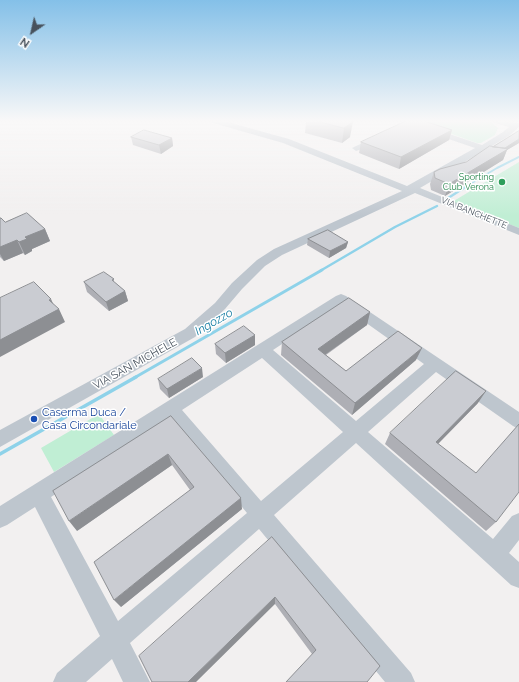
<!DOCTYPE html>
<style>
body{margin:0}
#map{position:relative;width:519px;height:682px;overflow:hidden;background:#f2f0f0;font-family:Raleway,sans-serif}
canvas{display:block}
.north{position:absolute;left:12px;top:12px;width:40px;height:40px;-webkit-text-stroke:3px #fff;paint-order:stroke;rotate:214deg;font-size:11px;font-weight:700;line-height:16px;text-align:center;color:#48525d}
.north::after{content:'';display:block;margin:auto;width:14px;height:18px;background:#48525d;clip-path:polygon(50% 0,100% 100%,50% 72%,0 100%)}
</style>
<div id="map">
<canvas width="519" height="682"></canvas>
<div class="north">N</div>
</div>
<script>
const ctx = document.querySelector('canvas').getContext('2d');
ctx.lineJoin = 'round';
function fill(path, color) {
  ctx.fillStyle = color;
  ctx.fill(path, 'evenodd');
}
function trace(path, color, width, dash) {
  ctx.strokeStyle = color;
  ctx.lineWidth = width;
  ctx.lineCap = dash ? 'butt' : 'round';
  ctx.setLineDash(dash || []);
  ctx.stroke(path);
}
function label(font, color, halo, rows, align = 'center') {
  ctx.font = font + ' Raleway,sans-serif';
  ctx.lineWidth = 3;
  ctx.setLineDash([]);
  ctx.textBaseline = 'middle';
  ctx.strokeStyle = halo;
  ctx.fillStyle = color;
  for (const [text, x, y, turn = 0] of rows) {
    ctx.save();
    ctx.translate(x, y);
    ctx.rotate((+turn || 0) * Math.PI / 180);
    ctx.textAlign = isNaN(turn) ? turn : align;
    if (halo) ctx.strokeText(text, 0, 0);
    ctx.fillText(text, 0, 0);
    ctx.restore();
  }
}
fill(new Path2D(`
 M423,121H490L498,128L495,135L481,143H477L418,122Z
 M519,162V228L452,202Z
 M99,414L114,435L54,472L41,448Z`), '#c0eed4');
trace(new Path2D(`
 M465,187L497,168L519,157`), '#8ed2e9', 2);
trace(new Path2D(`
 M445,200L467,186
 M320,271L395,227L437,206`), '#8ed2e9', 2.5);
trace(new Path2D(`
 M134,378L322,270`), '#8ed2e9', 3);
trace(new Path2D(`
 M0,454L136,377`), '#8ed2e9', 3.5);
fill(new Path2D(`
 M212,121H224L289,139L407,186L475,148L401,123L400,121H411L482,145L503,132L509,127L495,123L494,121L519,123V127L509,136L420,188L519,228V235L415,193L282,255L265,266L242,289L225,309L195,337L0,447V430L185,329L215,303L232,283L257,260L274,249L402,191L283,143L213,123Z
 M379,135L383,138L382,140L359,150L356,151L352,148Z
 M341,294L346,296L519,412V429L513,426L436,372L368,432L493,539L512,516L519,513V540L509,553L519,562V588L511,585L356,443L274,515L411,673L415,682H385L259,529L130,643L150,682H123L112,659L86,682H53L57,673L100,636L35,507L7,525L0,528V506L336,296ZM341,305L424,364L356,421L273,350ZM262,358L343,432L261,501L182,410ZM169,419L247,513L118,621L51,497Z`), '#bec6ce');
fill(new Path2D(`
 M306,121H348L350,137L342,143L305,133Z
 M452,130L449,140L399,169L359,153L361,142Z
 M519,131V143L507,150L503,160L445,196L431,190L430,184L434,172L466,162Z
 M131,137L172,138L173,146L161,154L133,145Z
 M0,218L5,222L45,229L50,241L32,249V251L25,255L23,253L4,261L0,257Z
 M308,239L348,242L346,248L329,258L307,245Z
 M114,279V282L125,291L128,301L109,311L87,292L84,282Z
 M370,312L367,325L326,355L346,371L416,360L352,415L281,355L282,342Z
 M255,335V345L226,363L216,354L215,344Z
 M203,377L169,398L160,389L158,379Z
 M478,403L438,444L496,522L486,531L385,444L390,433Z
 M171,416L242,509L121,607L190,490L172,465L77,531Z
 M272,537L380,666L312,654L275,604Z`), '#aeafb5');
fill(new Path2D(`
 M353,122L350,137L342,143L344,128Z
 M452,130L449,140L399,169L401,157Z
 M172,138L173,146L161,154L159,145Z
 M519,139V143L507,150L503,160L445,196L449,184Z
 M45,229L50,241L32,249V251L25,255L19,242L25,237Z
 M17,240L23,253L4,261L0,254V247Z
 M348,242L346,248L329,258L330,251Z
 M125,291L128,301L109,311L106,302Z
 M51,299L56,310L59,309L65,322L0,357V340Z
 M370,312L367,325L316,361L318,349Z
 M255,335V345L226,363L225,353Z
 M422,348L416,360L352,415L355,403Z
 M202,368L203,377L169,398L167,389Z
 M486,391L478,403L429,453L436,442Z
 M168,454L172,465L77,531L69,521Z
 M241,498L242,509L121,607L114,600Z
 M275,597V604L196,682H188Z`), '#8d8f93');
const building = new Path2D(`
 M317,121H348L353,122L344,128Z
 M406,121H424L452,130L401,157L361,142Z
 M144,130L172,138L159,145L131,137Z
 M519,131V139L505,148L493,147Z
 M490,146L508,149L449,184L435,178L434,172L440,169L466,162Z
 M27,213L45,229L25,237L27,239L19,242L17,240L0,247V218H1L5,222Z
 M328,230L348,242L330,251L308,239Z
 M104,272L114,279L112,280L125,291L106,302L84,282Z
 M34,282L51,299L49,300L59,309L0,340V298Z
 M349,298L370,312L318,349L346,371L398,331L422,348L355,403L282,342Z
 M244,326L255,335L225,353L215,344Z
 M192,358L202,368L167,389L158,379Z
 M456,371L486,391L436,442L476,473L519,424V492L496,522L390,433Z
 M171,416L241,498L114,600L94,562L194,487L168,454L69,521L53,491Z
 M272,537L380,666L367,682H286L316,650L275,597L188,682H152L139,656Z`);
fill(building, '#caccd2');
trace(building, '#8d8f93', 1);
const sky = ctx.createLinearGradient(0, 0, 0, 216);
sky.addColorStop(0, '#84c0e8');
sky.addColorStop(0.56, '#f9f8f8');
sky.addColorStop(1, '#f9f8f800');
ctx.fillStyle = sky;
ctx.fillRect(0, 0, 519, 216);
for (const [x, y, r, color] of [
 [502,182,4,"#2e9e5b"],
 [34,419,4,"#1a4fb4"]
]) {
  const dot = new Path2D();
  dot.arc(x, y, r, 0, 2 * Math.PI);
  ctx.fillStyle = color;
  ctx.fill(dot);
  trace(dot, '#fff', 1.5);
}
label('9px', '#27864d', '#fff', [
 ["Sporting",494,177],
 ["Club Verona",494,187]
], 'right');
label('9px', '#48525d', '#fff', [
 ["VIA BANCHETTE",474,213,22]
]);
label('11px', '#48525d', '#fff', [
 ["VIA SAN MICHELE",135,364,-29]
]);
label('11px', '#164399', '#fff', [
 ["Caserma Duca /",42,413],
 ["Casa Circondariale",42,426]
], 'left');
label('italic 12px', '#117aa0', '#fff', [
 ["Ingozzo",214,322,-30]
]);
</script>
